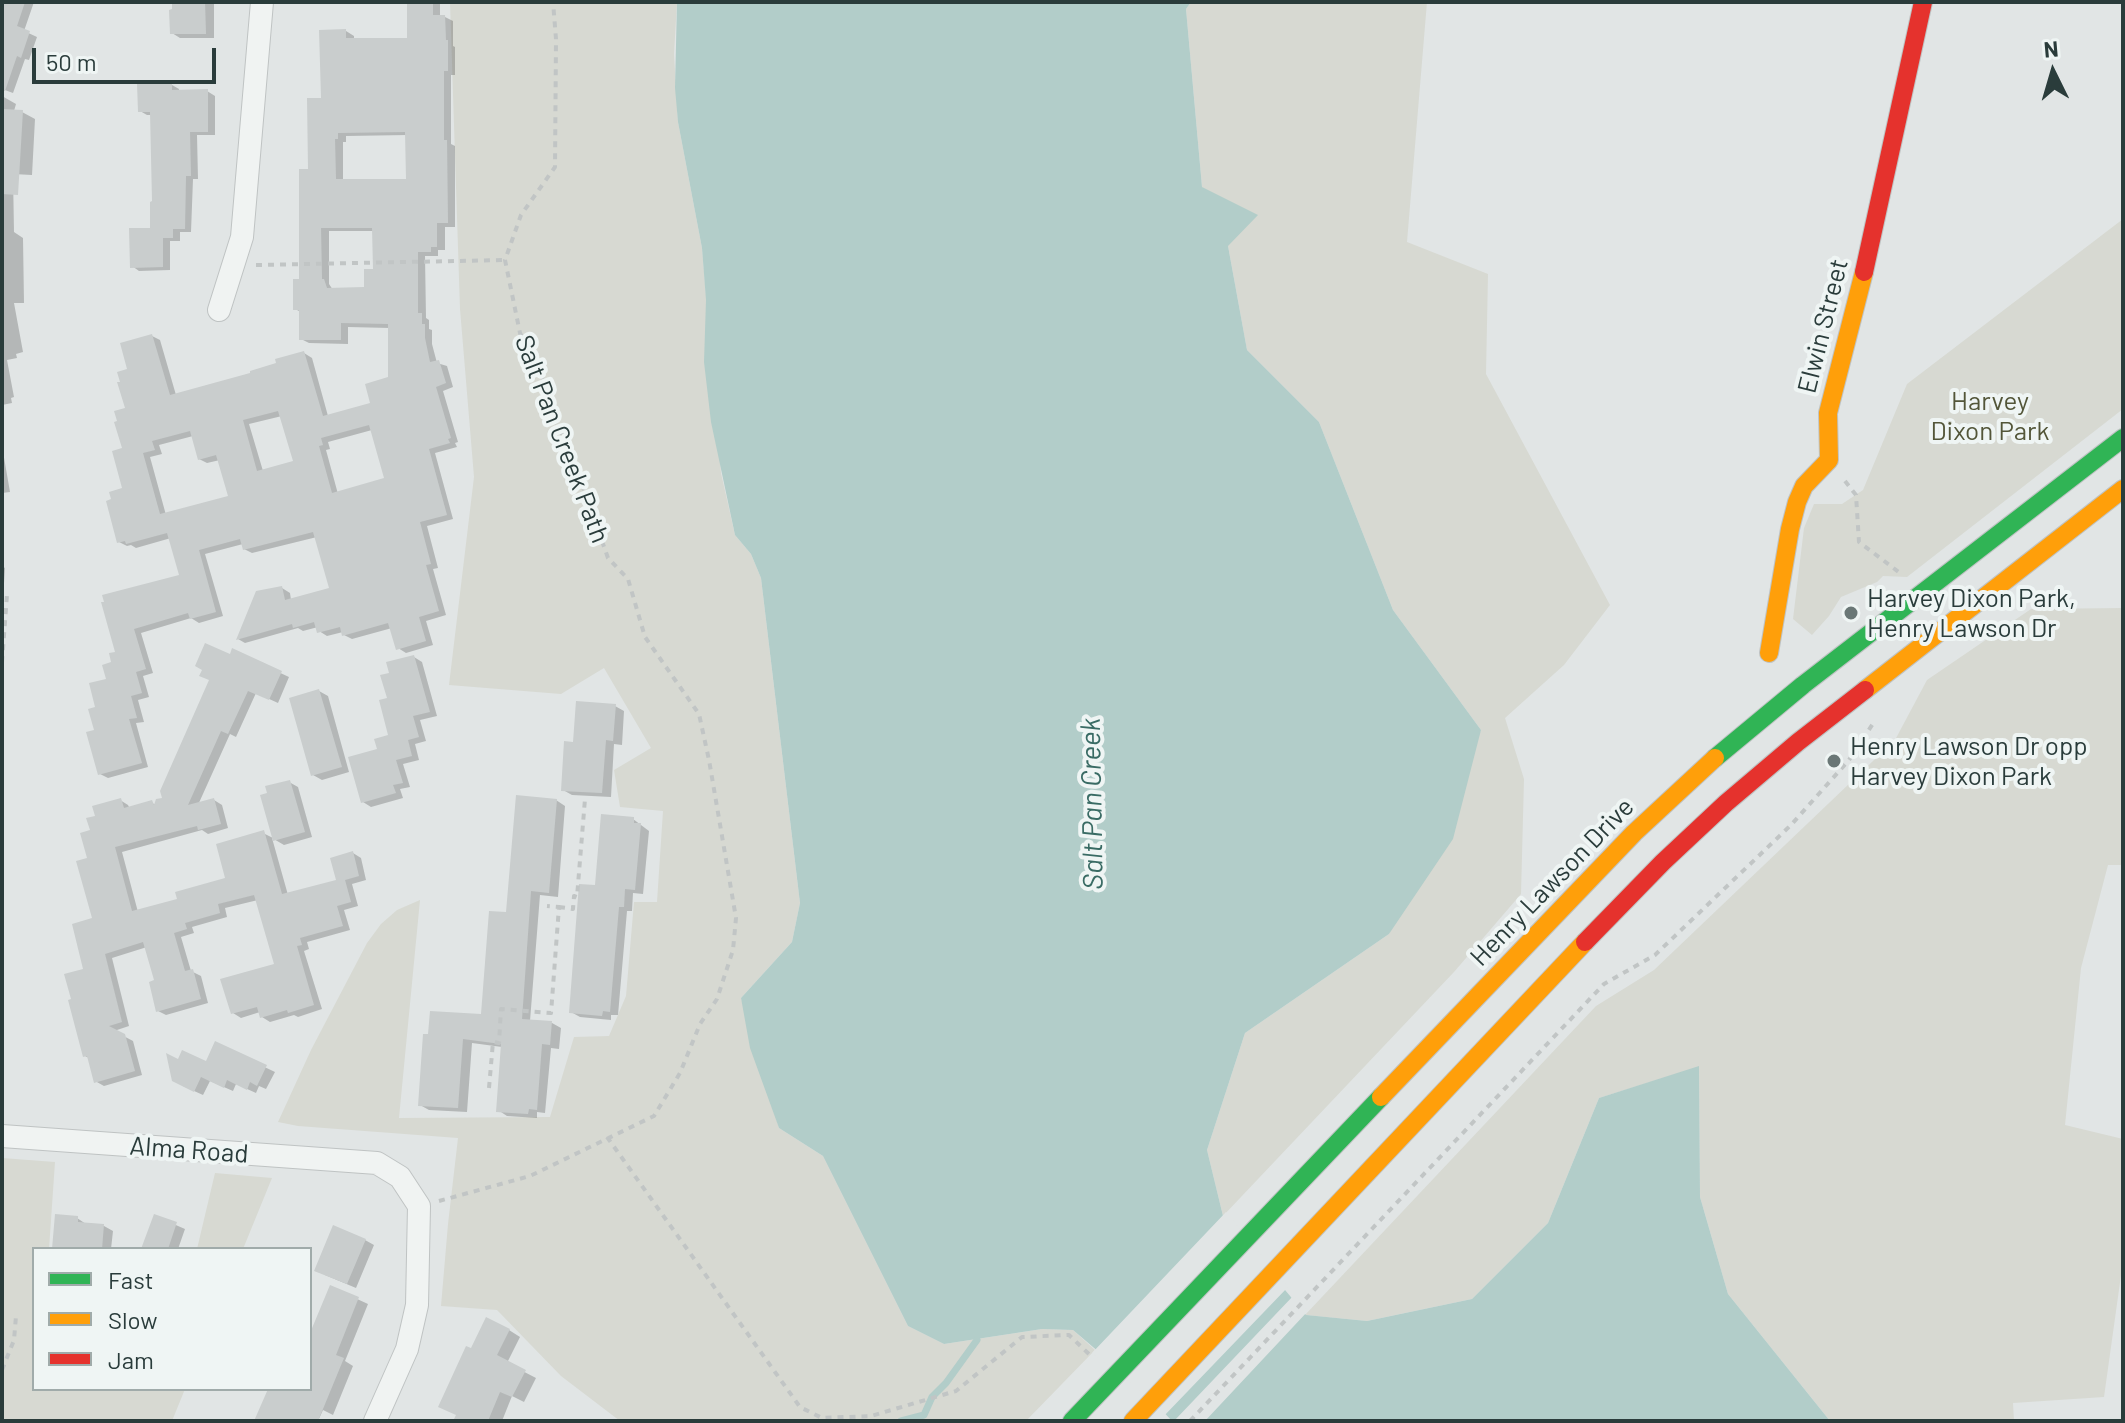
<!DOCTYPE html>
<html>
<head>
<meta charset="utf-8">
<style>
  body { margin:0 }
  #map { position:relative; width:2125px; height:1423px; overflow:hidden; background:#e1e5e5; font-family:Barlow,sans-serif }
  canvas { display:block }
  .frame { position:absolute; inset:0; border:4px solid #2a3c3b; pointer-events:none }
  .legend { position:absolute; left:32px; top:1247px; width:280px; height:144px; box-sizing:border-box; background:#eff5f4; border:2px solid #a0abaa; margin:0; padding:10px 14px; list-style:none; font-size:24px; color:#2a3c3b }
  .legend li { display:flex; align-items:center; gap:16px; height:40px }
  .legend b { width:40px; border:2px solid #a0abaa }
  .north { position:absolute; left:2013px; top:32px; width:80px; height:80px; -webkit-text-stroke:6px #eff5f4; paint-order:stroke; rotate:355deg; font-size:22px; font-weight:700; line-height:32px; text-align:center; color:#2a3c3b }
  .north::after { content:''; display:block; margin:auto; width:28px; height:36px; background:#2a3c3b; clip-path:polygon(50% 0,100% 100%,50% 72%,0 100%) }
  .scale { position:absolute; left:32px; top:48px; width:184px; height:36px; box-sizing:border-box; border:4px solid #2a3c3b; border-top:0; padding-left:10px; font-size:24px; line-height:28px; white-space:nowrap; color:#2a3c3b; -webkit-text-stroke:6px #eff5f4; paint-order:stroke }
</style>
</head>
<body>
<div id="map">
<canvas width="2125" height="1423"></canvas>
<div class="frame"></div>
<ul class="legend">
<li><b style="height:10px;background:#30b455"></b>Fast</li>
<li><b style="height:10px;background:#ff9f0a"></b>Slow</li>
<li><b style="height:10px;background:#e5322d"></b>Jam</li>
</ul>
<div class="north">N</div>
<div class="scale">50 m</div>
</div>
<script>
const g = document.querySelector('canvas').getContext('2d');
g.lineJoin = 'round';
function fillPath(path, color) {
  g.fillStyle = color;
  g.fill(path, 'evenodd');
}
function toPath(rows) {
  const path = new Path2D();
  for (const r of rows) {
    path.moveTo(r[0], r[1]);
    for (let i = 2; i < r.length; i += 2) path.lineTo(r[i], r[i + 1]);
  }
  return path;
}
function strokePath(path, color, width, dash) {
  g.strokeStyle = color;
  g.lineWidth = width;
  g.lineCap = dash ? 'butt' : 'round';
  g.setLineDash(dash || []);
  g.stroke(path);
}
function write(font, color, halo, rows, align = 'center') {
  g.font = font + ' Barlow,sans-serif';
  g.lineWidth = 8;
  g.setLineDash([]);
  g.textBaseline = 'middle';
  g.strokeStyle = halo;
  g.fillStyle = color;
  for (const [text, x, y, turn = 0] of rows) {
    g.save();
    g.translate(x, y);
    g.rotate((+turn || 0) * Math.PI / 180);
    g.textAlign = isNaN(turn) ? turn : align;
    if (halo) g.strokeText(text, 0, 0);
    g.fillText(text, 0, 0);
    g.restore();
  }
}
fillPath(toPath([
  [450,2,677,2,674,54,678,122,702,248,721,473,735,535,751,554,761,578,800,903,792,942,741,998,779,1128,823,1156,908,1326,944,1344,1042,1329,1073,1330,1095,1350,1026,1421,620,1421,561,1376,497,1310,441,1306,448,1224,458,1138,298,1126,278,1122,311,1050,367,943,381,924,397,910,420,900,399,1118,550,1117,574,1037,609,1036,626,996,634,902,657,902,663,811,620,807,614,770,651,748,604,668,561,694,449,685,474,477,460,309],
  [1191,2,1427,2,1407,242,1488,274,1486,374,1610,605,1564,665,1505,718,1524,779,1521,894,1454,972,1223,1216,1207,1150,1245,1033,1389,934,1481,730,1393,610,1319,422,1247,350,1228,246,1202,187,1186,9],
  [2123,219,2123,409,1907,577,1883,576,1877,582,1841,597,1829,616,1812,635,1793,619,1804,528,1814,504,1842,504,1863,490,1907,384],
  [2123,608,2123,865,2108,865,2081,968,2065,1125,2123,1139,2123,1261,2104,1397,2013,1403,2014,1421,1830,1421,1728,1294,1700,1197,1699,1067,1599,1098,1548,1223,1472,1299,1367,1321,1305,1315,1596,1006,1654,970,1895,740,1927,680,2031,609],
  [2,1158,55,1162,49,1249,34,1249,34,1389,185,1389,172,1421,2,1421],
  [215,1173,272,1178,243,1249,197,1249]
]), '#d7d9d2');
fillPath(toPath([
  [677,2,1191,2,1186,9,1202,187,1258,215,1228,246,1247,350,1319,422,1393,610,1481,730,1453,839,1389,934,1245,1033,1207,1150,1223,1216,1306,1315,1367,1321,1472,1299,1548,1223,1599,1098,1699,1066,1700,1197,1728,1294,1830,1421,1172,1421,1140,1387,1073,1330,1042,1329,944,1344,908,1326,823,1156,779,1128,750,1048,741,998,792,942,800,903,761,578,751,554,735,535,711,422,704,362,706,300,702,248,678,122,675,88]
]), '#b2cdc9');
fillPath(toPath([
  [1226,1212,1288,1287,1163,1417,1138,1389,1092,1353],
  [1294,1295,1308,1311,1205,1421,1174,1421]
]), '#e1e5e5');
fillPath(toPath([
  [2,2,34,2,24,31,37,37,29,60,25,59,13,93,2,89],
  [174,2,214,2,214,38,180,38,172,33],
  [409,2,440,2,440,17,445,17,453,21,453,46,455,47,455,75,451,75,451,144,455,146,455,227,445,227,445,250,438,250,438,256,425,256,426,318,429,320,429,329,432,330,432,344,437,363,447,366,453,387,443,391,458,442,455,443,457,447,435,453,453,519,427,526,438,568,433,569,446,615,426,621,433,645,406,653,398,648,392,628,352,639,344,635,343,632,327,636,319,631,318,627,303,631,298,628,245,643,238,639,282,588,290,593,291,600,331,589,317,537,252,553,244,549,243,544,205,554,223,616,199,623,191,618,141,633,153,673,143,676,149,697,138,700,144,722,136,723,148,767,108,778,100,774,96,731,98,708,118,653,104,604,181,576,171,538,136,548,131,545,127,546,119,542,124,489,124,449,130,370,152,336,160,340,176,395,253,374,304,353,312,358,328,416,373,405,390,379,390,328,348,327,348,344,309,343,301,339,301,312,295,309,301,281,310,171,323,100,346,31,354,36,354,40,409,40],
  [408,135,408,180,343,181,343,142,346,142,346,136],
  [329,231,374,231,375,271,366,289,333,290,329,284],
  [282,416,295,462,263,471,249,424],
  [372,430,387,480,338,494,326,450,330,449,328,442],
  [193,436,199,459,207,463,220,460,230,497,166,515,150,457,162,454,159,445],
  [172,85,179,89,179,92,207,91,215,96,215,135,197,135,198,179,193,179,191,232,180,232,180,241,170,241,170,270,139,271,132,266,152,230,154,203,152,115,147,115,140,111],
  [2,96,16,104,14,111,22,112,35,119,32,175,13,174,14,232,23,238,24,303,14,303,23,352,16,354,17,358,7,360,14,397,11,398,12,403,2,405],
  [2,446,10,492,2,493],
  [2,566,5,568,2,614],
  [233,651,289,677,278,703,256,693,236,737,230,734,198,805,214,800,222,805,228,828,208,834,202,830,122,852,138,912,179,900,228,880,263,833,275,839,289,782,298,787,312,837,284,845,272,838,288,895,339,881,353,853,361,858,366,880,352,884,358,906,344,910,350,930,307,942,309,949,304,951,322,1009,298,1017,294,1015,270,1022,262,1017,260,1012,241,1018,233,1013,276,965,258,900,225,908,227,917,192,927,194,933,181,937,191,971,201,976,208,1003,166,1015,158,1011,156,982,147,947,112,958,129,1026,114,1031,133,1041,142,1075,104,1086,95,1081,89,1058,85,1056,85,970,95,920,89,859,92,831,98,817,120,800,128,805,130,809,152,803,156,805,164,799],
  [414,657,422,662,437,716,420,720,426,741,415,744,419,760,403,764,410,787,400,789,403,798,371,807,363,802,379,751,391,736,389,700,391,674],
  [319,691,328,696,349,772,322,780,313,775],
  [615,706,624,711,622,745,614,744,611,797,572,795,563,790,575,744],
  [556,800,565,806,558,897,540,895,530,1021,552,1023,561,1028,559,1049,551,1048,545,1113,537,1112,537,1118,507,1116,498,1110,502,1047,472,1043,467,1112,429,1110,420,1105,425,1036,483,1016,508,915],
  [633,819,649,831,643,894,633,893,632,911,627,911,618,1015,611,1015,611,1020,580,1017,571,1012,597,888],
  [216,1044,275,1072,266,1089,259,1086,256,1093,236,1084,233,1091,210,1081,203,1095,183,1086,179,1062,207,1064],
  [155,1216,185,1229,178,1249,143,1249],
  [77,1218,86,1224,104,1226,113,1231,111,1249,54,1249],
  [365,1240,374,1245,356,1288,325,1275],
  [331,1287,368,1304,345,1361,353,1366,333,1415,323,1410,318,1421,256,1421,270,1389,310,1389,310,1346],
  [509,1330,520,1337,507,1363,536,1378,524,1402,512,1396,502,1421,455,1421,472,1351]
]), '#0003');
strokePath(toPath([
  [901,1421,924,1415,932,1397,946,1383,977,1340]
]), '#b2cdc9', 7);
fillPath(toPath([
  [2,2,25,2,17,26,30,31,21,58,17,56,5,91,2,91],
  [172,2,205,2,206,34,170,34,169,10,172,9],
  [407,2,433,2,433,15,445,15,446,40,448,40,448,71,444,71,444,140,447,140,448,223,437,223,437,247,431,247,431,252,418,252,418,313,422,313,422,324,425,324,425,338,430,362,439,360,446,383,436,387,451,438,448,439,450,443,429,449,447,515,420,522,431,564,426,565,439,611,419,617,426,641,396,650,388,623,342,636,340,627,317,633,314,622,293,628,292,624,236,640,256,591,282,586,285,600,329,588,313,532,243,550,240,539,199,550,216,612,190,619,188,613,134,629,146,669,136,672,142,693,131,696,137,718,129,719,142,763,98,775,86,732,94,730,88,709,95,707,89,683,106,679,102,665,111,662,109,653,115,652,101,602,104,602,102,595,179,575,167,533,126,544,125,541,117,543,106,501,111,499,109,492,122,488,112,451,122,448,114,422,117,421,114,411,125,408,117,382,120,382,117,372,127,369,120,343,152,334,170,395,250,373,250,371,276,363,275,359,304,351,323,416,370,403,365,384,388,377,388,324,341,323,341,340,299,340,299,310,293,310,293,279,299,279,299,169,308,169,307,98,321,98,319,30,346,29,346,38,407,38],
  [405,132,406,179,336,179,335,139,338,139,338,133],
  [321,228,372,228,373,269,364,269,364,287,327,288,324,279,322,279],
  [278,411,293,461,257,471,243,420],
  [369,425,384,478,332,493,319,446,323,445,321,438],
  [190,431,198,460,216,455,228,496,160,514,143,453,155,450,152,441],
  [137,83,172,83,172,90,208,89,208,132,190,132,191,176,186,176,185,229,173,229,173,238,163,238,163,267,130,268,129,228,150,228,150,202,152,201,150,112,138,112],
  [2,109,23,110,18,195,2,194],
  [205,643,230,654,232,648,282,671,269,700,248,691,228,734,221,731,188,805,214,798,221,824,198,830,197,826,115,847,132,911,177,899,175,892,225,878,216,844,264,830,282,894,336,880,330,858,353,851,359,876,345,880,351,902,337,906,343,926,300,938,302,945,297,946,314,1005,288,1013,287,1010,260,1018,257,1007,231,1014,220,979,274,964,254,895,218,904,220,913,185,923,187,929,174,933,185,971,193,969,201,999,156,1012,149,982,154,980,143,942,105,954,122,1022,109,1026,125,1034,135,1071,94,1083,87,1056,83,1057,68,1000,71,999,64,974,83,969,72,924,92,918,76,861,87,858,80,833,90,830,86,818,95,816,92,806,121,798,124,808,152,800,154,805,156,799,162,798,160,791,209,680,199,676,202,670,195,666],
  [414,655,430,712,413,716,419,737,408,740,412,756,396,760,403,783,393,785,396,793,361,803,348,757,377,749,374,739,388,735,379,700,387,698,380,675,389,673,386,662],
  [319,689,342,767,311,776,289,698],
  [576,701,616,704,613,741,606,740,602,793,561,791,564,741,573,742],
  [290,780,305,832,273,841,260,795,267,793,265,786],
  [516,795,557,799,549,893,531,891,522,1019,552,1021,550,1045,542,1044,537,1110,529,1109,528,1114,496,1112,501,1044,463,1039,458,1108,418,1106,423,1034,428,1034,430,1011,481,1014,489,911,506,912],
  [601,814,634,817,634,823,641,823,635,890,625,889,624,907,619,907,610,1012,603,1011,602,1016,569,1013,579,884,595,885],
  [215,1041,267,1065,257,1086,250,1082,247,1090,227,1080,224,1088,201,1077,194,1092,172,1081,166,1053,178,1059,182,1050,206,1061],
  [55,1214,78,1216,78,1222,104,1224,102,1249,52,1249],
  [154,1214,177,1222,168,1249,141,1249],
  [333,1225,366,1239,347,1284,314,1271],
  [330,1285,359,1297,336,1355,344,1358,318,1421,254,1421,268,1389,310,1389,310,1333],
  [486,1317,510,1329,497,1355,526,1370,512,1397,500,1392,488,1421,453,1421,456,1415,438,1407,466,1346,471,1348]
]), '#c9cdcd');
const street = toPath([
  [219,310,242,237,262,2],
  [2,1136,377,1163,400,1177,419,1206,417,1305,407,1349,375,1421]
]);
const fast = toPath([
  [1715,758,1803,685,2123,438],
  [1072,1421,1381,1097]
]);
const slow = toPath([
  [1769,653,1790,529,1797,502,1804,486,1829,460,1828,413,1864,272],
  [1865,690,2123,489],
  [1381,1097,1634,833,1715,758],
  [1133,1421,1585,942]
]);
const jam = toPath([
  [1864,272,1923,2],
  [1585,942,1663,862,1726,803,1798,742,1865,690]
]);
strokePath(street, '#bfc3c3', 24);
strokePath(fast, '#bfc3c3', 20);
strokePath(slow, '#bfc3c3', 20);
strokePath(jam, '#bfc3c3', 20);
strokePath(toPath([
  [256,265,505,260],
  [1845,481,1856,495,1859,542,1900,573],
  [2,662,7,595],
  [559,907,573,909,574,896,577,897,585,799],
  [489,1088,493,1042,499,1043,501,1009,551,1013,559,907,547,906],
  [607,1137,800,1407,822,1418,871,1416,956,1391,1022,1337,1069,1335,1092,1357],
  [439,1201,530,1176,654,1116,680,1073,700,1024,717,999,733,950,736,918,709,760,699,714,645,637,628,579,608,558,568,445,547,406,545,383,520,333,505,260,521,215,555,167,556,39,553,2],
  [2,1370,14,1340,16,1316],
  [1190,1421,1604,984,1655,955,1791,825,1849,760,1874,722]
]), '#c1c5c5', 4, [6, 6]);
strokePath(street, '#f0f3f2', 22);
strokePath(fast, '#30b455', 18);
strokePath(slow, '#ff9f0a', 18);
strokePath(jam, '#e5322d', 18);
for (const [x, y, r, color] of [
  [1851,613,8,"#6a7776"],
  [1834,761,8,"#6a7776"]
]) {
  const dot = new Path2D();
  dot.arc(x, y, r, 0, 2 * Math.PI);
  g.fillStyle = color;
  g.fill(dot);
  strokePath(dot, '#eff5f4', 3);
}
write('26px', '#2a3c3b', '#eff5f4', [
  ["Elwin Street",1823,326,-76],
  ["Salt Pan Creek Path",562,439,69],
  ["Henry Lawson Drive",1552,882,-46],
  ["Alma Road",189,1150,4]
]);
write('26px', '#535639', '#eff5f4', [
  ["Harvey",1990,401],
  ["Dixon Park",1990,431]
]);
write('26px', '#2a3c3b', '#eff5f4', [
  ["Harvey Dixon Park,",1867,598],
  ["Henry Lawson Dr",1867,628],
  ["Henry Lawson Dr opp",1850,746],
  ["Harvey Dixon Park",1850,776]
], 'left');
write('italic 28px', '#396b64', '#eff5f4', [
  ["Salt Pan Creek",1092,804,-91]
]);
</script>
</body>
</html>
